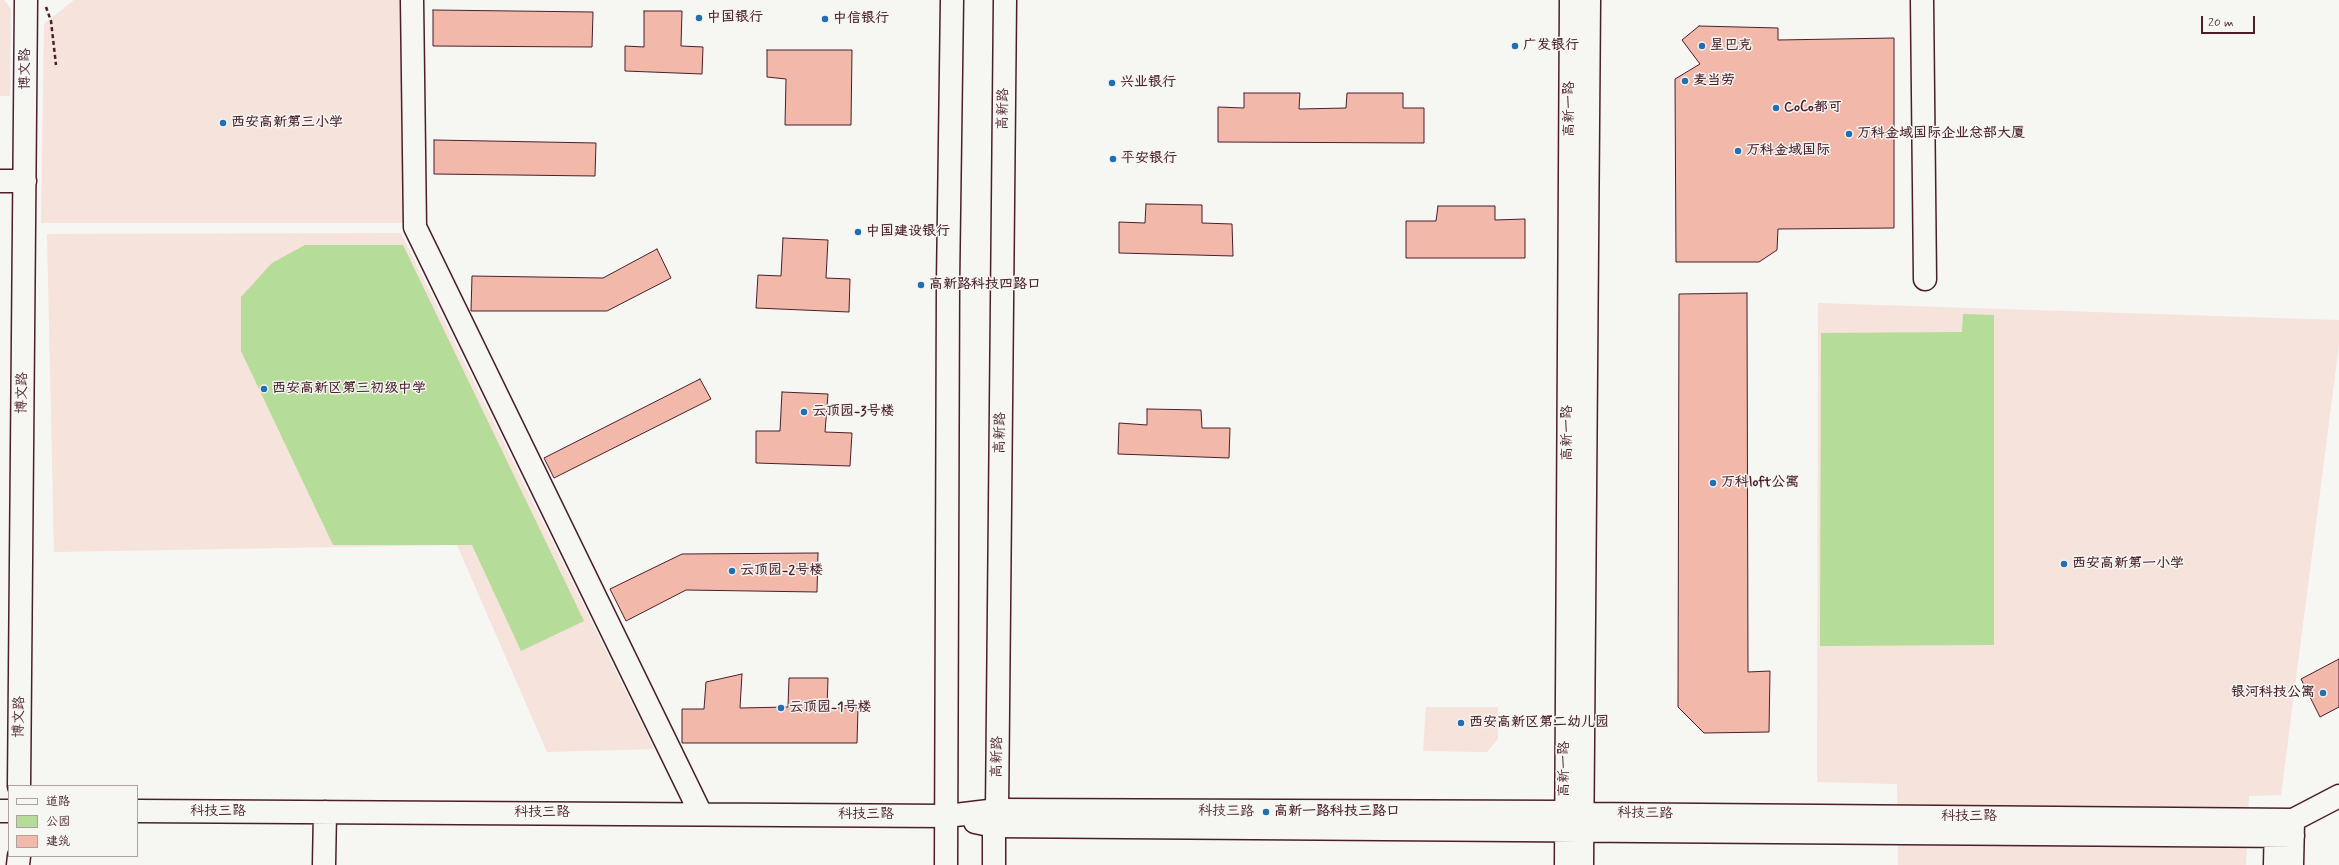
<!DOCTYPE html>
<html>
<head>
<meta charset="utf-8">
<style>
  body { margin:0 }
  #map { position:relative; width:2339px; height:865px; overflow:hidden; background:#f6f6f2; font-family:Mynerve,"LXGW WenKai TC",sans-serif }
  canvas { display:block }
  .legend { position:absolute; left:8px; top:785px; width:130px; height:72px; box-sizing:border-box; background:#f6f6f2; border:1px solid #b1a0a2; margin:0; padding:5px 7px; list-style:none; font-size:12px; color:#4a1f2b }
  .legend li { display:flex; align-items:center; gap:8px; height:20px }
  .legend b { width:20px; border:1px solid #b1a0a2 }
  .scale { position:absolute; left:2201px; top:16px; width:54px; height:18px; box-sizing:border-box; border:2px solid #4a1f2b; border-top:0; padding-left:5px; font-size:12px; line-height:14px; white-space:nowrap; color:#4a1f2b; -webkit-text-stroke:3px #f6f6f2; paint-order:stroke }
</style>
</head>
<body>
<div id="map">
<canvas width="2339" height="865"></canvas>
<ul class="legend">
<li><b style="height:5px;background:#f6f6f2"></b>道路</li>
<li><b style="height:11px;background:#b5dc98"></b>公园</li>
<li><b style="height:11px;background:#f2b8aa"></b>建筑</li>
</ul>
<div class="scale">20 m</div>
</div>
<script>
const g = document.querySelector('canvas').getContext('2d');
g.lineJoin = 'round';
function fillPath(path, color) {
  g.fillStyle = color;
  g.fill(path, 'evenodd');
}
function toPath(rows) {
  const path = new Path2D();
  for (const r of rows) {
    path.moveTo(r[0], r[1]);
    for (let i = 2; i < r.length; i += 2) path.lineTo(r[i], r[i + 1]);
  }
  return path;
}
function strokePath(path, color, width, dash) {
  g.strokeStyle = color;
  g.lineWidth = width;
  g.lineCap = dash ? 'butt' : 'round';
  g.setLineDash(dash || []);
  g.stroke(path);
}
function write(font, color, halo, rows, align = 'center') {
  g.font = font + ' Mynerve,"LXGW WenKai TC",sans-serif';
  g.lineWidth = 3;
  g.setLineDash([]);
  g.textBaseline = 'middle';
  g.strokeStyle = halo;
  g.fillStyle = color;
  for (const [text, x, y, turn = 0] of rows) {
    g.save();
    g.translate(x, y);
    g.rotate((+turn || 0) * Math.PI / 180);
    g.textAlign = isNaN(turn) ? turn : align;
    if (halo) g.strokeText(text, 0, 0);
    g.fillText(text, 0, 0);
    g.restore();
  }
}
fillPath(toPath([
  [0,0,4,0,11,9,10,96,0,96],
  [74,0,402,0,405,223,41,223,44,24],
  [401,233,654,749,547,752,457,545,54,552,47,234],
  [1818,303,2339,320,2339,345,2281,795,2249,796,2246,865,1898,865,1897,784,1817,782],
  [1426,707,1498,707,1498,739,1487,752,1423,751]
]), '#f5e3dc');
fillPath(toPath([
  [305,245,403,245,584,621,521,651,472,545,333,545,241,351,241,297,272,263],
  [1963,314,1994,315,1994,645,1820,646,1821,333,1962,332]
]), '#b5dc98');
const building = toPath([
  [433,10,593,12,592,47,433,46,433,10],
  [644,11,682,11,681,46,703,47,702,74,625,71,625,46,644,47,644,11],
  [1699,26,1778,28,1778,40,1894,38,1894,228,1778,229,1777,250,1759,262,1676,262,1675,79,1700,64,1682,40,1699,26],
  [767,50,852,50,851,125,785,125,786,79,767,77,767,50],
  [1244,93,1300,93,1299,109,1346,108,1347,93,1403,93,1403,108,1424,108,1424,143,1218,142,1218,107,1244,108,1244,93],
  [434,140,596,143,595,176,434,174,434,140],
  [1146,204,1202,205,1202,223,1232,224,1233,256,1119,253,1119,222,1145,223,1146,204],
  [1438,206,1495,206,1495,220,1525,219,1525,258,1406,258,1406,221,1436,221,1438,206],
  [783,238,828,240,826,278,850,279,849,312,756,308,758,275,781,276,783,238],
  [657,249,671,278,607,311,471,311,472,276,603,278,657,249],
  [1747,293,1748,672,1770,671,1769,732,1704,733,1678,707,1679,294,1747,293],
  [700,379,711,399,554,478,544,458,700,379],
  [782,392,828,394,825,432,852,433,850,466,756,463,756,431,780,431,782,392],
  [1147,409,1201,410,1202,428,1230,428,1229,458,1118,454,1119,423,1147,425,1147,409],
  [818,553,817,592,686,590,626,621,610,589,682,554,818,553],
  [2339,659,2339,707,2320,717,2301,679,2339,659],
  [742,674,740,708,788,707,789,678,828,678,827,708,858,708,857,743,682,743,682,709,704,709,706,682,742,674]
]);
fillPath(building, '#f2b8aa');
strokePath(building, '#4a1f2b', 1);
const minor = toPath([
  [412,0,415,227,701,814],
  [1922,0,1925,279],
  [0,181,25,181],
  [19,786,26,0],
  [0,811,9,811],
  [137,811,947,816,997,810,1565,812,1582,814,2293,820,2339,796],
  [975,822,994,826,2293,836],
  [18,865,19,856],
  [324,865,325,812],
  [1566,865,1571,0],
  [1582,865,1589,0],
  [2275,865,2276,821],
  [2292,865,2293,822]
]);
const major = toPath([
  [946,865,948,282,952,0],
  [994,865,994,826,997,810,1005,0]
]);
strokePath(minor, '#4a1f2b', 25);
strokePath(major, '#4a1f2b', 25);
strokePath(toPath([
  [46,7,51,21,56,65]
]), '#4a1f2b', 2.5, [4, 3]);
strokePath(minor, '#f6f6f2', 22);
strokePath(major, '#f6f6f2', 22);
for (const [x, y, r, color] of [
  [699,18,4,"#1f6fb2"],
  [825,19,4,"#1f6fb2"],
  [1515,46,4,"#1f6fb2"],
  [1702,46,4,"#1f6fb2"],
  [1685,81,4,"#1f6fb2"],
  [1112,83,4,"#1f6fb2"],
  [1776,108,4,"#1f6fb2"],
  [223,123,4,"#1f6fb2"],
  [1849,134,4,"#1f6fb2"],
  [1738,151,4,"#1f6fb2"],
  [1113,159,4,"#1f6fb2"],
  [858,232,4,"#1f6fb2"],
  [921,285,4,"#1f6fb2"],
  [264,389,4,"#1f6fb2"],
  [804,412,4,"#1f6fb2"],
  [1713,483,4,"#1f6fb2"],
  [2064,564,4,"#1f6fb2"],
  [732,571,4,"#1f6fb2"],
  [2323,693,4,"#1f6fb2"],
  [781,708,4,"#1f6fb2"],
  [1461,723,4,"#1f6fb2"],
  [1266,812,4,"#1f6fb2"]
]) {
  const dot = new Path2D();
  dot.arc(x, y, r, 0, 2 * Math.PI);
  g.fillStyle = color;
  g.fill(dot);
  strokePath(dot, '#f6f6f2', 1.5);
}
write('bold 14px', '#4a1f2b', '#f6f6f2', [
  ["中国银行",707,18],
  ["中信银行",833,19],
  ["广发银行",1523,46],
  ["星巴克",1710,46],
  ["麦当劳",1693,81],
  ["兴业银行",1120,83],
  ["CoCo都可",1784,108],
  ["西安高新第三小学",231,123],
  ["万科金域国际企业总部大厦",1857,134],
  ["万科金域国际",1746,151],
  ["平安银行",1121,159],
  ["中国建设银行",866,232],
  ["高新路科技四路口",929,285],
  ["西安高新区第三初级中学",272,389],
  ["云顶园-3号楼",812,412],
  ["万科loft公寓",1721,483],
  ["西安高新第一小学",2072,564],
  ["云顶园-2号楼",740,571],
  ["银河科技公寓",2315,693,"right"],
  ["云顶园-1号楼",789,708],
  ["西安高新区第二幼儿园",1469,723],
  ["高新一路科技三路口",1274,812]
], 'left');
write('14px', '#4a1f2b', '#f6f6f2', [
  ["博文路",26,69,-90],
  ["高新路",1004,109,-89],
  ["高新一路",1570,109,-90],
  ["博文路",23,393,-89],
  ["高新路",1001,433,-89],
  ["高新一路",1568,433,-90],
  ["博文路",20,717,-89],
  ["高新路",998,757,-89],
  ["高新一路",1565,769,-90],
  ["科技三路",218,812],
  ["科技三路",1226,812,1],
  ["科技三路",542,813],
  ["科技三路",1645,814,1],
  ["科技三路",866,815],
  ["科技三路",1969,817]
]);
</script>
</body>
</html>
